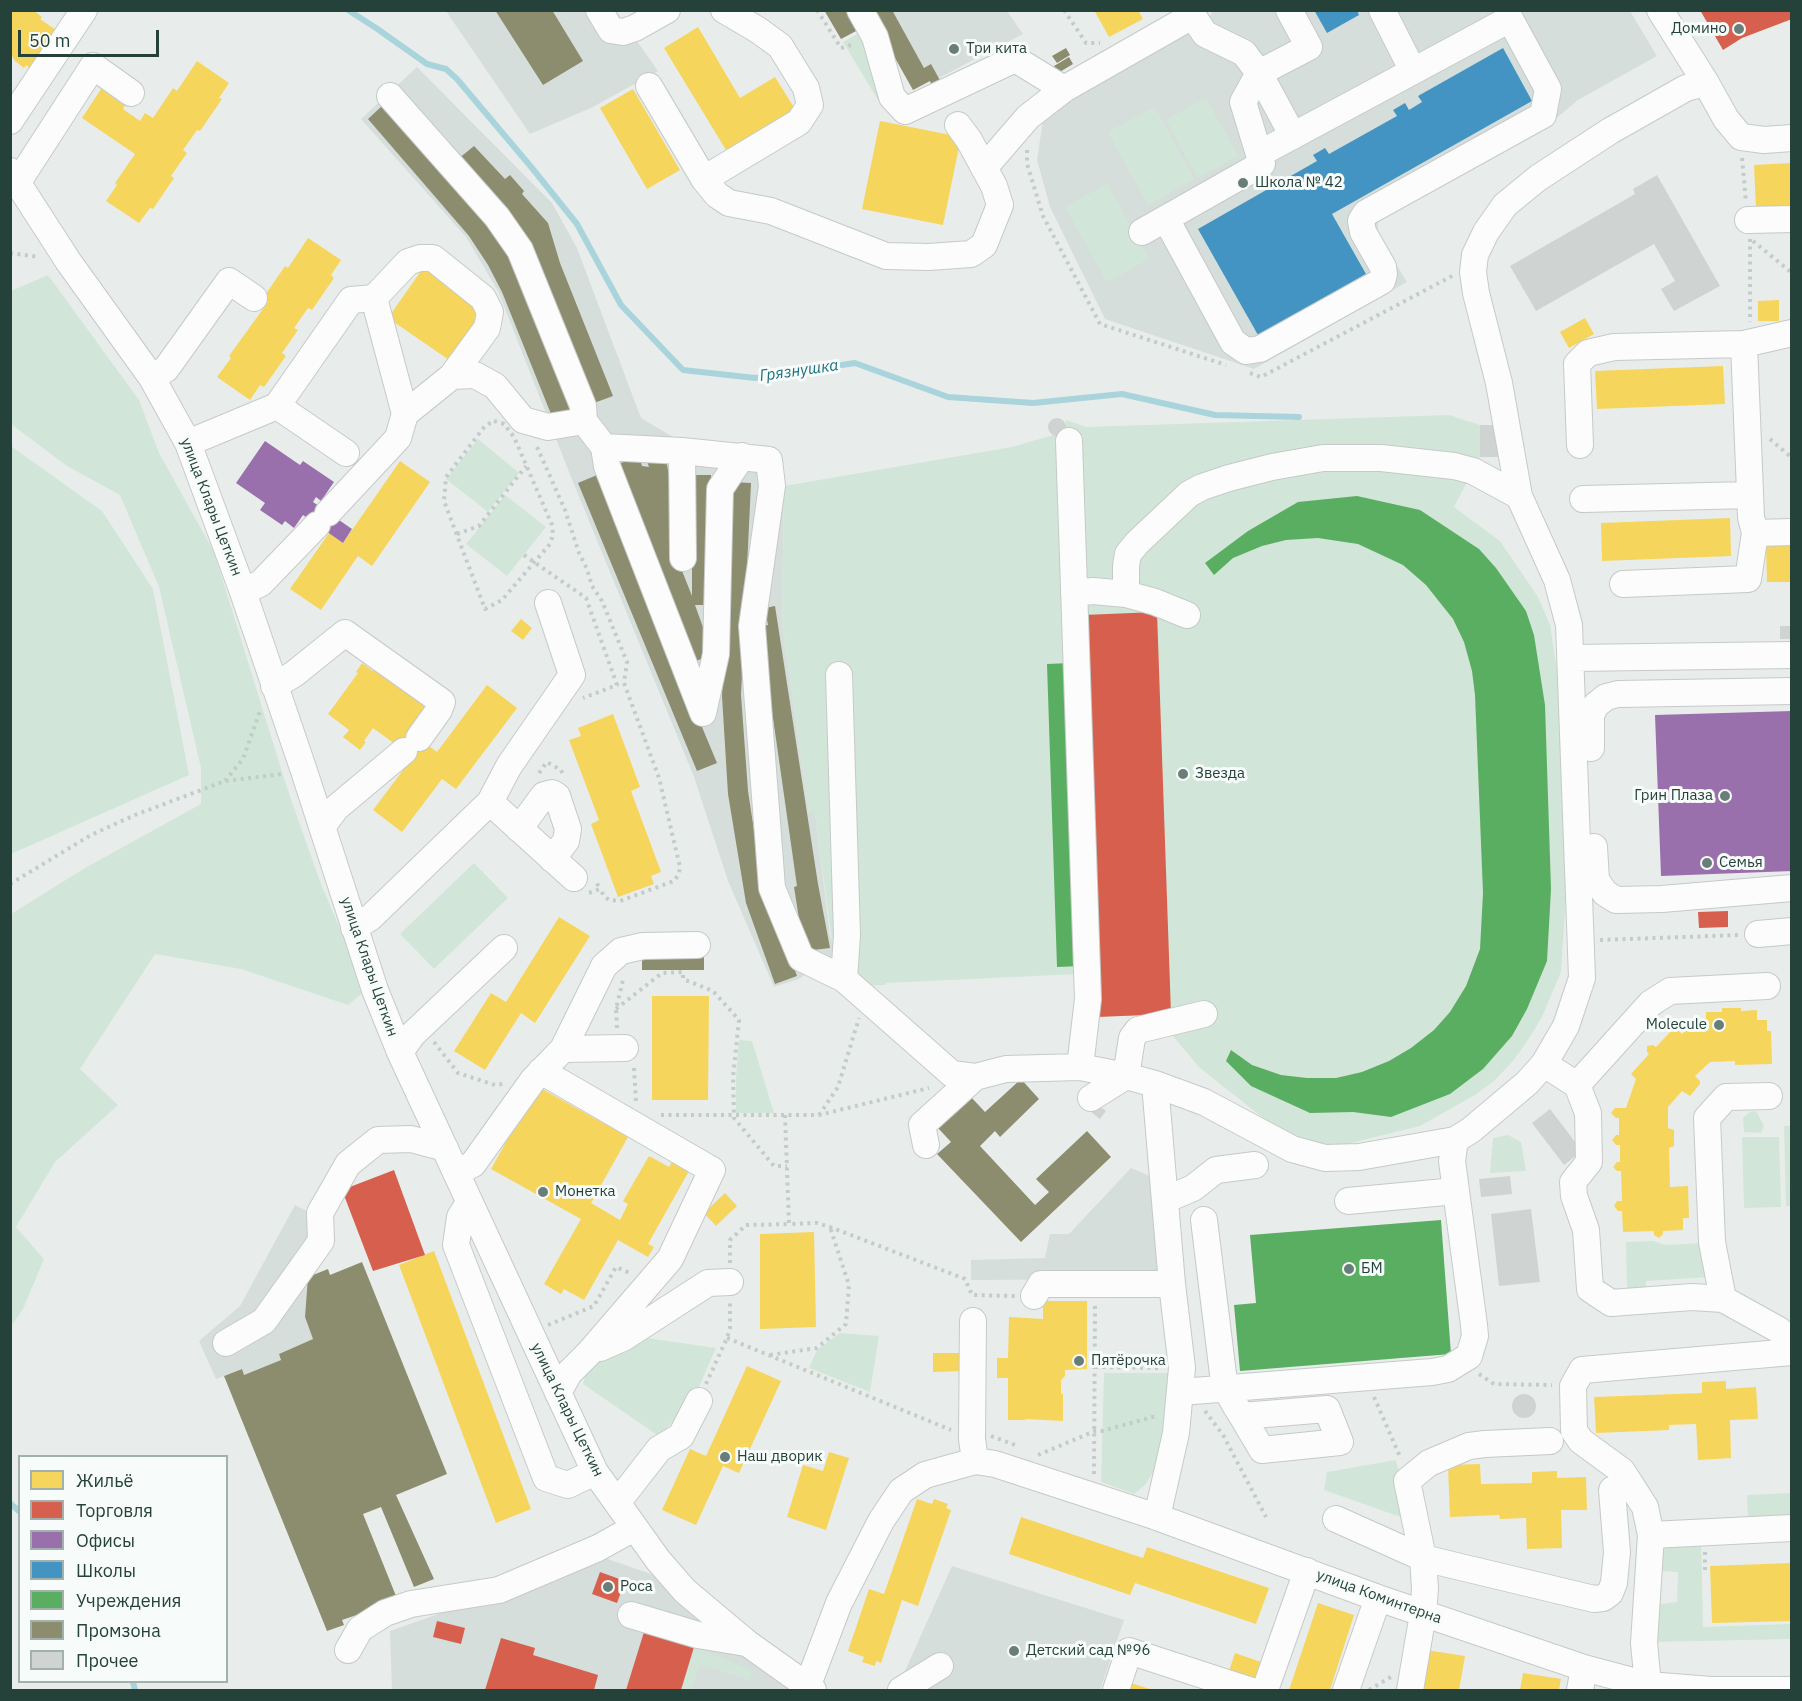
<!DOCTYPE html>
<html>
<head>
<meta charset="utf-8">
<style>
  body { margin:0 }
  #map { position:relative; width:1802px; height:1701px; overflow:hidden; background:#e8edeb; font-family:"IBM Plex Sans",sans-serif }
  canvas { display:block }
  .frame { position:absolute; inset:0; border:12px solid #24423a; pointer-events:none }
  .legend { position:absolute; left:18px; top:1455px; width:210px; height:228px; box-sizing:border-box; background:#f7fbf9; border:2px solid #a3b1ad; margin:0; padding:8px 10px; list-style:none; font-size:18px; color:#24423a }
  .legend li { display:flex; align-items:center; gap:12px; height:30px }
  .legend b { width:30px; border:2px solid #a3b1ad }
  .scale { position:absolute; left:18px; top:30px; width:141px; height:27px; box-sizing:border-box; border:3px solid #24423a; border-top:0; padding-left:8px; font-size:18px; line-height:21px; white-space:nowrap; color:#24423a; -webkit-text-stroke:4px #f7fbf9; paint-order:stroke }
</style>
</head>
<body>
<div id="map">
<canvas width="1802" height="1701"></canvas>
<div class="frame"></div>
<ul class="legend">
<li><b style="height:16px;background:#f6d55c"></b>Жильё</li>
<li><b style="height:16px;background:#d6604d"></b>Торговля</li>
<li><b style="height:16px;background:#9970ab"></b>Офисы</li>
<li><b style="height:16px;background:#4393c3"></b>Школы</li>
<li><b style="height:16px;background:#5aae61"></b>Учреждения</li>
<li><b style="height:16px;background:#8c8c6e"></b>Промзона</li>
<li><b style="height:16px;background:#cfd4d2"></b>Прочее</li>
</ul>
<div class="scale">50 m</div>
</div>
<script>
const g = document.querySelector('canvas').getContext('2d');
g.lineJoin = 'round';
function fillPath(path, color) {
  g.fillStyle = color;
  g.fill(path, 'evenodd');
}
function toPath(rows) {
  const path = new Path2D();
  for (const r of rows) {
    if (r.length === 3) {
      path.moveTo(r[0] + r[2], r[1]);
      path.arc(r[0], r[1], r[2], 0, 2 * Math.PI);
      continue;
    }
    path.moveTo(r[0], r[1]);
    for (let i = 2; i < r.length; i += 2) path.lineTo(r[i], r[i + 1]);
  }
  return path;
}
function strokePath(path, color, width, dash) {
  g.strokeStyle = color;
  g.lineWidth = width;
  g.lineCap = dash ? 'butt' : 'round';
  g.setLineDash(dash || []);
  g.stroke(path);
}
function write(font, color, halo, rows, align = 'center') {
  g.font = font + ' "IBM Plex Sans",sans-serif';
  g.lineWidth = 6;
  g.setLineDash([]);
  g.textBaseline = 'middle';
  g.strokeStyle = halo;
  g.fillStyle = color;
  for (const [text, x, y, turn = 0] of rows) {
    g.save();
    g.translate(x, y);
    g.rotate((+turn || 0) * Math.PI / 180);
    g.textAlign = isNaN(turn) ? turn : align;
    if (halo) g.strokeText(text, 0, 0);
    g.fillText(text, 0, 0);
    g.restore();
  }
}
fillPath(toPath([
  [446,11,616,11,658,71,591,108,530,134],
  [892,11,1007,11,1023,34,939,78,931,65,924,68],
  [1211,11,1630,11,1657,56,1578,100,1553,121,1378,221,1378,234,1407,282,1254,369,1105,319,1050,207,1037,160,1045,107,1212,14],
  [417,67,552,203,577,248,641,418,673,437,781,456,784,486,782,623,809,812,815,812,830,935,837,952,799,979,774,987,728,881,694,777,571,477,498,291,466,237,361,119],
  [1131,1168,1150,1176,1158,1279,971,1280,971,1260,1045,1258,1050,1234,1069,1234],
  [295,1205,315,1215,305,1317,313,1339,279,1354,281,1360,244,1375,241,1369,216,1379,199,1341,240,1306],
  [602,1557,651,1574,713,1627,800,1690,392,1690,390,1631],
  [952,1566,1124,1620,1100,1690,907,1690,900,1682]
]), '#d6dedb');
fillPath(toPath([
  [864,30,898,88,878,100,843,42],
  [1206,98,1238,156,1198,178,1166,120],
  [1155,107,1194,179,1148,205,1108,132],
  [1107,184,1149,259,1107,282,1065,207],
  [48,275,139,400,159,453,214,552,287,788,321,884,366,990,348,1005,241,969,155,954,80,1069,118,1105,55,1162,16,1227,44,1259,23,1309,11,1326,11,914,85,868,201,804,201,768,159,587,120,495,67,466,11,424,11,291],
  [1449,415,1480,425,1480,457,1454,507,1500,541,1538,597,1550,625,1560,690,1567,882,1561,972,1542,1017,1526,1043,1512,1062,1495,1080,1475,1095,1420,1126,1343,1145,1319,1146,1295,1138,1262,1117,1200,1068,1172,1035,1171,1014,1097,1017,1078,974,886,983,885,985,858,986,837,952,831,935,815,813,809,813,782,623,784,486,1012,447,1053,435,1062,435,1065,431,1066,420,1086,427],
  [478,439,519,473,488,512,446,479],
  [11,446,102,511,153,589,189,775,11,854],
  [505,495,546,527,507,576,466,544],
  [474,863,508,898,434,969,400,934],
  [739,1040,752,1041,774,1113,736,1113,736,1078],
  [1756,1111,1764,1126,1761,1133,1744,1132,1743,1118,1750,1112],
  [1784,1126,1791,1126,1791,1206,1786,1206],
  [1508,1135,1521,1142,1526,1171,1490,1173,1493,1138],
  [1742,1137,1779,1137,1781,1207,1744,1208],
  [1653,1241,1665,1245,1702,1243,1727,1276,1646,1281,1646,1288,1627,1288,1626,1242],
  [840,1333,879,1336,870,1392,809,1368,817,1350],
  [640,1337,716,1348,697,1391,660,1437,583,1384,586,1373,593,1365],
  [1104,1373,1170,1373,1161,1448,1153,1472,1146,1484,1134,1494,1101,1482],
  [1396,1460,1409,1520,1324,1490,1327,1472],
  [1791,1493,1791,1517,1748,1518,1747,1495],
  [1701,1537,1703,1627,1791,1624,1791,1639,1653,1642,1655,1605,1677,1602,1678,1572,1663,1571,1657,1563,1658,1556,1667,1546],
  [694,1647,752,1670,750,1680,700,1665,691,1690,681,1690]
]), '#d1e6d8');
fillPath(toPath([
  [10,10,33,10,42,17,40,19,56,30,51,37,60,43,36,73,26,65,24,68,15,61,10,52],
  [1094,10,1138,10,1143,19,1109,37],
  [698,27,740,98,775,77,795,109,726,150,664,48],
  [197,61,229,83,219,98,222,99,200,131,197,130,183,150,187,153,171,176,174,178,153,209,150,208,139,223,106,201,117,185,115,183,135,154,82,118,101,89,125,105,123,109,140,121,145,113,153,118,173,88,177,91],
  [633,89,680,170,647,189,600,108],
  [880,121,961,137,943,225,862,209],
  [1792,163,1792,208,1756,209,1754,165],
  [308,238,341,260,331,275,334,278,312,310,308,308,294,328,298,330,282,353,286,356,264,387,260,385,250,400,217,377,231,358,229,356,268,302,263,298,285,266,288,268],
  [423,268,487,311,452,362,388,318],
  [1779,300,1779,321,1758,321,1758,301],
  [1585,318,1594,334,1569,348,1560,332],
  [1723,366,1725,404,1597,409,1595,371],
  [400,461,430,482,372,566,358,556,321,610,290,589,329,533,343,543],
  [1730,518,1731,556,1602,561,1601,523],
  [1792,542,1792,582,1767,582,1766,543],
  [521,619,532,628,523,640,511,631],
  [362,663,373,671,377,664,434,706,413,734,437,752,487,685,517,708,456,789,442,779,402,832,373,810,413,757,373,728,364,741,366,742,360,750,343,737,349,730,328,714,358,673,356,672],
  [613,714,640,787,631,791,661,872,651,876,654,884,618,897,591,824,599,820,569,740,581,736,578,728],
  [559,917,590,936,535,1023,521,1013,485,1070,454,1051,491,993,506,1002],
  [652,996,709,996,708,1100,652,1100],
  [1722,1008,1741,1008,1741,1011,1757,1010,1757,1020,1767,1020,1767,1031,1771,1031,1772,1064,1735,1065,1735,1061,1710,1062,1695,1076,1700,1081,1700,1084,1690,1096,1682,1091,1668,1107,1668,1128,1674,1130,1674,1146,1669,1148,1670,1187,1688,1186,1689,1218,1683,1218,1683,1230,1663,1231,1663,1234,1659,1238,1654,1235,1654,1231,1623,1232,1622,1211,1618,1211,1614,1206,1617,1201,1622,1201,1621,1171,1617,1171,1613,1167,1617,1162,1620,1162,1620,1145,1616,1145,1612,1140,1616,1135,1619,1135,1619,1118,1616,1118,1611,1113,1615,1108,1626,1108,1636,1079,1631,1074,1649,1054,1647,1052,1647,1046,1653,1045,1656,1047,1675,1027,1682,1034,1694,1023,1703,1022,1703,1018,1706,1018,1706,1012,1722,1012],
  [537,1086,628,1137,591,1203,620,1220,628,1204,623,1201,649,1156,669,1167,672,1162,689,1171,648,1244,654,1247,648,1257,618,1240,584,1300,564,1289,561,1294,544,1284,581,1219,491,1169],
  [725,1193,737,1206,716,1226,704,1213],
  [814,1232,816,1327,760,1329,760,1234],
  [434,1251,531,1509,496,1523,399,1265],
  [1043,1301,1087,1301,1087,1369,1065,1370,1065,1376,1061,1380,1061,1394,1063,1394,1063,1421,1026,1419,1025,1420,1008,1420,1008,1378,997,1378,997,1358,1008,1358,1009,1317,1043,1319],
  [933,1353,962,1353,962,1371,933,1372],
  [747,1366,781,1381,739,1473,723,1466,696,1525,662,1510,690,1449,706,1456],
  [1726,1381,1726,1389,1756,1387,1758,1419,1730,1420,1731,1458,1698,1460,1696,1424,1669,1425,1669,1430,1596,1433,1594,1397,1702,1393,1702,1382],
  [829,1452,849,1458,826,1530,787,1517,803,1465,823,1471],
  [1480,1464,1481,1484,1532,1483,1532,1472,1557,1471,1557,1478,1586,1477,1587,1510,1561,1510,1562,1548,1527,1549,1526,1518,1500,1519,1499,1515,1450,1517,1448,1465],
  [917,1499,932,1504,934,1499,948,1504,946,1508,951,1510,918,1606,902,1600,881,1663,876,1661,875,1666,862,1662,864,1657,848,1651,869,1589,884,1594],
  [1021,1517,1143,1558,1147,1547,1269,1588,1256,1624,1135,1583,1130,1595,1009,1554],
  [1792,1563,1792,1621,1712,1623,1710,1566],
  [1318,1603,1354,1615,1330,1690,1289,1690],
  [1426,1650,1465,1656,1459,1690,1420,1690],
  [1235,1653,1264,1663,1258,1681,1229,1671],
  [1523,1673,1561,1679,1559,1690,1520,1690],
  [1131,1683,1153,1690,1129,1690]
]), '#f6d55c');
fillPath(toPath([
  [1700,10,1792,10,1792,19,1742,38,1723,50],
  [1157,612,1171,1014,1097,1017,1083,615],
  [1728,911,1728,927,1699,928,1698,912],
  [394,1170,425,1255,373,1271,342,1190],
  [600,1572,625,1581,617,1603,592,1594],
  [437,1621,465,1628,461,1644,433,1637],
  [644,1632,694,1647,681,1690,626,1690],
  [501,1638,535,1648,533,1655,598,1675,594,1690,485,1690]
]), '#d6604d');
fillPath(toPath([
  [265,441,300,465,303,461,334,482,321,501,316,497,313,502,352,529,343,543,303,515,294,528,285,521,282,525,260,510,265,503,236,483],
  [1792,711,1792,871,1661,876,1655,715]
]), '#9970ab');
fillPath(toPath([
  [1314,10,1357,10,1359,15,1327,33],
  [1503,48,1532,101,1332,214,1366,274,1258,335,1198,229,1317,161,1313,155,1325,148,1329,154,1397,116,1393,110,1405,103,1409,110,1422,102,1418,96]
]), '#4393c3');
fillPath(toPath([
  [1357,496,1420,510,1479,549,1496,568,1526,611,1534,635,1545,705,1551,889,1547,961,1527,1009,1512,1036,1483,1069,1450,1094,1391,1117,1353,1112,1310,1113,1251,1086,1226,1061,1231,1050,1252,1065,1281,1075,1307,1078,1336,1078,1362,1072,1389,1061,1411,1048,1434,1030,1450,1012,1466,986,1480,949,1483,893,1475,695,1472,671,1464,642,1453,619,1426,585,1403,565,1358,544,1318,538,1286,540,1262,546,1233,558,1214,575,1205,563,1248,531,1298,502],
  [1070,663,1081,966,1057,967,1047,664],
  [1441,1220,1451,1354,1240,1371,1234,1305,1256,1303,1250,1235]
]), '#5aae61');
fillPath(toPath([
  [495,10,552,10,583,61,543,85],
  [824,10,847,10,858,30,841,39],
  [868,10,892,10,924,68,931,64,941,82,932,87,930,81,913,90],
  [1066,48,1070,55,1057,63,1052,56],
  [1069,57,1073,64,1058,73,1054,66],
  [383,105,465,198,512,255,573,411,553,419,502,292,488,265,469,236,368,119],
  [474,146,505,179,510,175,524,191,522,194,548,223,560,263,613,396,594,403,458,159],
  [639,457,642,466,649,467,647,461,666,458,678,534,669,538,692,596,692,475,711,475,711,605,695,605,713,655,693,662,618,464],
  [597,475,717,763,697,771,578,483],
  [731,482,751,483,741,695,748,791,764,896,768,896,797,976,775,984,746,903,728,794,722,696],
  [775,606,818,884,830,948,813,950,802,938,794,887,797,886,760,627,768,625,765,608],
  [642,954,704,954,704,970,642,970],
  [1021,1079,1039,1099,1000,1137,995,1131,980,1146,1035,1205,1049,1192,1036,1179,1087,1131,1111,1157,1021,1242,937,1154,951,1142,938,1128,971,1097,985,1112],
  [362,1262,447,1474,396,1495,434,1579,414,1587,381,1507,363,1514,396,1596,380,1607,342,1620,344,1625,327,1631,224,1376,242,1369,244,1375,281,1360,279,1354,313,1339,305,1317,308,1277,328,1269,330,1275]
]), '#8c8c6e');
strokePath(toPath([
  [348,10,376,28,427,64,446,69,457,79,532,168,577,224,621,305,683,370,755,378,855,363,948,397,1033,403,1122,394,1215,415,1299,417],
  [10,1503,20,1512],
  [133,1682,135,1690]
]), '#a9d4db', 6);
fillPath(toPath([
  [1657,175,1720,286,1674,311,1661,289,1675,281,1654,244,1536,311,1510,266,1635,194,1633,189],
  [1057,427,9],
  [1480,425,1500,425,1501,457,1480,457],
  [1780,626,1792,626,1792,639,1780,639],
  [1096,1103,1106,1111,1100,1119,1090,1111],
  [1550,1109,1582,1151,1564,1165,1532,1123],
  [1510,1176,1512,1194,1481,1197,1479,1179],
  [1531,1209,1540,1282,1499,1286,1491,1214],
  [1524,1406,12]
]), '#cfd4d2');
const minor = toPath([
  [599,10,611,30,623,32,635,28,667,10],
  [860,10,875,37,892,97,905,111,1015,59,1064,89],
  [1189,10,1205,34,1244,53,1259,73,1293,136],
  [1382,10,1413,71],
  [1660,10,1706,83,1726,119,1741,137,1764,140,1792,138],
  [649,86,704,179,717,195,729,203,771,211,886,256,929,257,971,254,984,245,1000,205,994,186,969,140,958,125],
  [390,96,497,217,520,250,583,406,584,421],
  [10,121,84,10],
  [984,168,1028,117,1064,89,1192,16],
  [10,171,68,261,152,378,188,443,243,592,304,771,375,990,400,1052,595,1472,658,1560,685,1591,747,1643,813,1690],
  [704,179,799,122,810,105,806,88,780,46,758,30,724,10],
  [18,182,93,66,131,93],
  [1166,219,1233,342,1246,351,1260,349,1382,281,1384,274,1383,267,1363,232,1361,221,1366,213,1543,115,1548,89,1510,19,1259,154],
  [1748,220,1792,219],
  [1142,232,1262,164,1243,102,1259,73,1309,47,1289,10],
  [452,376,475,375,495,386,523,420,548,427,584,421,604,447,682,451,769,460,772,486,752,626,772,888,801,958,844,979,952,1074,975,1077,1006,1069,1080,1067,1126,1076,1155,1084,1204,1102,1292,1149,1325,1158,1359,1157,1455,1140,1471,1130,1527,1083,1544,1064,1566,1026,1582,978,1569,625,1557,580,1519,496,1499,383,1476,293,1473,272,1475,255,1486,232,1505,205,1538,178,1610,131,1686,88,1706,83],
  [152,378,166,369,229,281,254,298],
  [277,406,346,453],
  [1069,441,1088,999,1080,1067],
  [188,443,277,406,351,300,374,298,408,262,420,258,433,258,483,298,490,312,487,328,452,376,405,414],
  [1580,445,1577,364,1588,353,1614,347,1744,344,1792,333],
  [604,447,607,466,703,713,716,654,720,489,742,456],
  [682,451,683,558],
  [1583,499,1750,495],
  [328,513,398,438,405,414,374,298],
  [1755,533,1792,532],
  [1623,584,1748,579,1755,533,1751,517,1744,344],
  [243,592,261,583,317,525],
  [1074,593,1093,591,1126,594,1155,602,1187,615],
  [1126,594,1126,566,1128,554,1137,543,1189,494,1202,487,1229,478,1272,467,1323,458,1381,458,1454,466,1473,471,1519,496],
  [1572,658,1792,655],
  [839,675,847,935,844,979],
  [274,686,294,674,345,633,442,702,439,710,419,738],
  [1591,748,1591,715,1596,705,1606,697,1618,694,1792,691],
  [490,802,574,878],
  [322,827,336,808,404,751],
  [519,829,544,795,552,793,557,796,568,829,566,841,552,859],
  [1594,847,1596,880,1605,893,1616,900,1662,899,1792,888],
  [354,928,371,917,490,802,509,766,572,675,548,603],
  [1758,934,1792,931],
  [563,1049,625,1048],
  [400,1052,413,1034,504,948],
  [1544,1064,1577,1085,1588,1113,1589,1162,1573,1182,1574,1196,1586,1230,1590,1289,1611,1303,1692,1297,1723,1299],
  [541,1071,712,1170,670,1259,589,1353,569,1373,558,1393],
  [1155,1084,1172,1284,1182,1368,1176,1433,1157,1517],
  [1577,1085,1651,1003,1670,991,1767,986],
  [1769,1096,1726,1097,1707,1118,1712,1242,1723,1299,1779,1330,1792,1342],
  [1091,1098,1126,1076,1132,1038,1138,1030,1204,1014],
  [926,1145,922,1125,975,1077],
  [456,1173,473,1164,533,1080,563,1049,604,966,621,951,643,946,697,945],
  [1165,1200,1193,1188,1216,1170,1255,1165],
  [1348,1201,1456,1191],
  [469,1203,460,1217,456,1245,546,1478,568,1485,595,1472],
  [1204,1220,1223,1374,1226,1389,1235,1405,1242,1416,1327,1409,1340,1442,1262,1450,1242,1416],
  [1034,1296,1041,1284,1172,1284],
  [973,1321,972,1439,975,1461],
  [226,1343,264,1321,321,1241,320,1213,348,1164,378,1140,411,1139,445,1148],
  [600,1348,623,1338,708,1283,730,1282],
  [1181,1392,1432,1372,1448,1369,1469,1356,1475,1336,1474,1325,1452,1161,1455,1140],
  [617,1503,659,1449,681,1436,699,1401],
  [1336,1519,1423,1558,1594,1599,1603,1598,1610,1593,1614,1583,1617,1552,1612,1490],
  [1651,1535,1792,1528],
  [631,1615,698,1635,746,1643],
  [348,1650,360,1629,385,1613,411,1604,499,1590,598,1548,634,1528],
  [1648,1685,1644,1643,1651,1535,1645,1507,1622,1471,1581,1441,1574,1431,1573,1386,1582,1370,1792,1352],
  [806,1690,839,1603,881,1521,901,1491,925,1475,975,1461,995,1464,1157,1517,1378,1598,1584,1668,1648,1685,1711,1690,1792,1690],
  [901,1690,940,1666],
  [1116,1690,1129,1651,1249,1690],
  [1265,1690,1307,1571],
  [1346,1690,1378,1598],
  [1410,1690,1423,1614,1425,1589,1423,1558,1407,1481,1429,1463,1469,1446,1485,1444,1550,1441],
  [1580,1690,1584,1668]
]);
strokePath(minor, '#c5cac8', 28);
strokePath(toPath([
  [817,10,841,48,855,44],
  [1064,10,1086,43,1100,43],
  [1027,150,1027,164,1043,216,1100,324,1226,365],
  [1742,158,1746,202],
  [1750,239,1750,322],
  [1753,241,1792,273],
  [10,253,39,257],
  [1250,373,1261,377,1454,275],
  [494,421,504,424,514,437,552,525,553,535,550,544,502,600,485,609,444,501,446,477,485,426,494,421],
  [1770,439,1792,458],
  [537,447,565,510,579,553,587,569,592,586,602,601,627,662,624,683,659,778,680,867,679,874,674,881,620,901,609,900,604,896,600,889],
  [457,534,479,526,526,466],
  [524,555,586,598,617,685,583,698],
  [539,773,547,762,561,770,563,775],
  [225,781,243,759,260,711],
  [10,884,91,835,135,815,225,781,282,774],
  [589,893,600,889,595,880],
  [1600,940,1739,935],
  [616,1009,662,973,683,972,683,979,713,991,739,1020,733,1077,734,1118,774,1166,787,1166],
  [617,1028,616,1009,623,980],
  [434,1042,458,1073,495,1085,503,1084],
  [634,1068,636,1102],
  [661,1115,819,1115,929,1088],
  [785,1115,789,1224,817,1223,830,1227,965,1279,972,1295,1015,1296],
  [819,1115,838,1087,859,1018],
  [730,1263,730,1240,746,1225,789,1224],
  [548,1325,594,1306,616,1267,632,1274],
  [727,1338,951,1430],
  [770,1355,817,1348,846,1324,849,1285,830,1227],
  [1095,1367,1160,1368],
  [1479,1374,1494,1384,1552,1385],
  [706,1384,727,1338,730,1328,730,1303],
  [1374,1397,1401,1459],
  [1205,1411,1223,1435,1266,1517],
  [991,1436,1015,1445],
  [1038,1455,1095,1431,1102,1431,1156,1416],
  [1094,1474,1095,1305],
  [1705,1552,1705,1572],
  [1369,1690,1391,1677]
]), '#c3ccca', 4, [3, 4.5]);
strokePath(minor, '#fcfcfc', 26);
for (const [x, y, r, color] of [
  [1739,29,6,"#697e78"],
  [954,49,6,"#697e78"],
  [1243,183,6,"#697e78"],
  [1183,774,6,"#697e78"],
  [1725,796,6,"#697e78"],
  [1707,863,6,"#697e78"],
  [1719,1025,6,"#697e78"],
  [543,1192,6,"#697e78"],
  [1349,1269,6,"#697e78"],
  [1079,1361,6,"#697e78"],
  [725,1457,6,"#697e78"],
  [608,1587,6,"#697e78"],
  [1014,1651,6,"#697e78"]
]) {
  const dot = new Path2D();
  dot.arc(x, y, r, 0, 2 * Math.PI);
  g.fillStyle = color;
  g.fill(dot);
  strokePath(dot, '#f7fbf9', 2);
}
write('15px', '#24423a', '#f7fbf9', [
  ["Домино",1727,29,"right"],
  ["Три кита",966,49],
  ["Школа № 42",1255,183],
  ["Звезда",1195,774],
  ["Грин Плаза",1713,796,"right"],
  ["Семья",1719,863],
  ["Molecule",1707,1025,"right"],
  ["Монетка",555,1192],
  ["БМ",1361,1269],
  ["Пятёрочка",1091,1361],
  ["Наш дворик",737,1457],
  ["Роса",620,1587],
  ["Детский сад №96",1026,1651]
], 'left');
write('15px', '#24423a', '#f7fbf9', [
  ["улица Клары Цеткин",211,507,69],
  ["улица Клары Цеткин",369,967,71],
  ["улица Клары Цеткин",567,1410,64],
  ["улица Коминтерна",1379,1597,20]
]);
write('italic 16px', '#1c6f80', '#f7fbf9', [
  ["Грязнушка",799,371,-8]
]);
</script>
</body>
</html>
